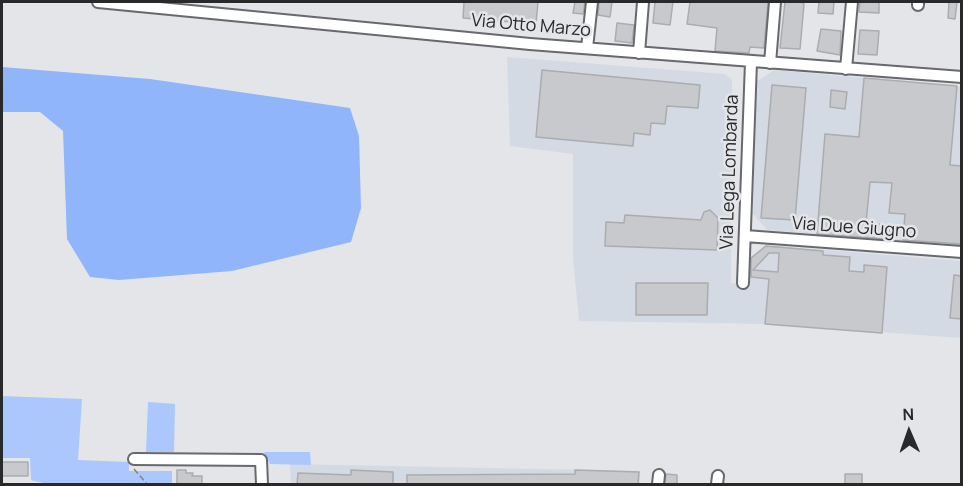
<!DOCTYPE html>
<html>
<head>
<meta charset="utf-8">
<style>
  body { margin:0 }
  #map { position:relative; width:963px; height:486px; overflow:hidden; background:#e3e5e9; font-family:Manrope,sans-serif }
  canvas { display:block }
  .frame { position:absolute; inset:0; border:3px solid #28292a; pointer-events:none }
  .north { position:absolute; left:879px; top:402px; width:60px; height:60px; -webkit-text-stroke:4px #e3e5e9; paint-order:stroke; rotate:358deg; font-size:16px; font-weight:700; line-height:24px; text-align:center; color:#28292a }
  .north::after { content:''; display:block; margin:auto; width:21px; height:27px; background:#28292a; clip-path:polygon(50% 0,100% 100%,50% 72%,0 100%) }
</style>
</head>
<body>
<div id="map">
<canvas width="963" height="486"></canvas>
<div class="frame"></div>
<div class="north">N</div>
</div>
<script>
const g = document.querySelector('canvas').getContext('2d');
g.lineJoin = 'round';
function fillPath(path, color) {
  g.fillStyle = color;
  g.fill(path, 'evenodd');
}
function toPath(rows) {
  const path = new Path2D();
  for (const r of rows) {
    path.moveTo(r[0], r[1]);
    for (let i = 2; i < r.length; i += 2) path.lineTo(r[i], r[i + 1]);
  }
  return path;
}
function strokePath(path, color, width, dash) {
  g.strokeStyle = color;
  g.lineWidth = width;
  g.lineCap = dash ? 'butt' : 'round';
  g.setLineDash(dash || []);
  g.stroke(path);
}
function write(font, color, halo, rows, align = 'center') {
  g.font = font + ' Manrope,sans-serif';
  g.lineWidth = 5;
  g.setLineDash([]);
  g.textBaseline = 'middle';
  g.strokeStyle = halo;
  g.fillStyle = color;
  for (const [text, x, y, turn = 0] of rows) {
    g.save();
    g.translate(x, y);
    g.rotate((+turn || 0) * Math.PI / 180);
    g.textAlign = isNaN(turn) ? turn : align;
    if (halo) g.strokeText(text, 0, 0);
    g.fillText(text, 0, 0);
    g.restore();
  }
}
fillPath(toPath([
  [507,57,725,74,732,80,731,283,749,285,748,259,765,245,961,261,961,338,765,324,579,321,573,258,573,154,510,146],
  [774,70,961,87,961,245,767,230,753,214,756,82],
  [290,464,640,471,640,484,291,484]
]), '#d4dae4');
fillPath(toPath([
  [2,396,82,399,78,460,129,462,129,471,172,471,172,484,48,484,31,480,30,458,2,458],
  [148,402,175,404,174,452,146,452],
  [264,452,310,452,311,465,270,464]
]), '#abc7fc');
fillPath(toPath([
  [2,67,150,79,350,108,359,136,361,208,351,242,232,271,119,280,90,277,67,239,63,131,40,112,2,112]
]), '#90b5fb');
const building = toPath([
  [464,2,538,2,536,24,463,18,464,2],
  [575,2,585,2,583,14,573,13,575,2],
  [599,2,612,2,610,17,598,15,599,2],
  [655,2,673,2,670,25,653,23,655,2],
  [690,2,768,2,764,48,750,47,749,53,715,51,717,28,687,24,690,2],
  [785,2,801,2,804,4,800,49,780,48,785,2],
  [819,2,834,2,833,14,818,13,819,2],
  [860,2,879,2,879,13,859,12,860,2],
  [949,2,957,2,955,19,948,18,949,2],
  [617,23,634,25,632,43,615,41,617,23],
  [821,29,841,31,840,55,817,51,821,29],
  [860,30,879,31,877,55,858,54,860,30],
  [542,70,700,85,698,108,667,106,665,124,651,123,650,135,634,133,633,146,536,137,542,70],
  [864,78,957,86,950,165,962,166,962,244,903,240,905,214,889,213,892,183,870,182,866,223,890,225,888,239,817,234,825,134,859,137,864,78],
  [772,85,806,88,795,220,761,218,772,85],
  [831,90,847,92,845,109,830,107,831,90],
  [710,210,718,218,717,250,605,246,606,222,624,223,625,215,701,220,704,212,710,210],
  [766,246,823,251,823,255,850,257,849,271,864,272,864,265,887,267,882,333,765,324,769,279,751,277,751,258,766,246],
  [769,253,779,253,778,272,753,270,769,253],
  [954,275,962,276,962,319,950,318,954,275],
  [636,283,708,283,707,315,636,315,636,283],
  [2,462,28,462,28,476,2,476,2,462],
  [177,470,186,470,186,473,193,473,192,476,202,476,202,484,177,484,177,470],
  [351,470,393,472,393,484,297,484,298,473,351,475,351,470],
  [575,470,639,472,638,484,407,484,407,475,575,474,575,470],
  [666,474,677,475,677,484,665,484,666,474],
  [845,474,862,474,862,484,845,484,845,474]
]);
fillPath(building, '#c7c9cc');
strokePath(building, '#aaacaf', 1.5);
const street = toPath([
  [98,2,530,44,962,77],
  [918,5,918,2],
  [587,48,592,2],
  [639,53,643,2],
  [770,63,775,2],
  [846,69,852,2],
  [745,236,962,252],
  [743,283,751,62],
  [134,459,261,460,262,484],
  [658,484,659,475],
  [717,484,718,476]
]);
strokePath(street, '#67696c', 14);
strokePath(toPath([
  [134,469,147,484]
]), '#828386', 1.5, [6, 3]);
strokePath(street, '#fff', 10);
write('18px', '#28292a', '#e3e5e9', [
  ["Via Otto Marzo",531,26,5],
  ["Via Lega Lombarda",730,172,-88],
  ["Via Due Giugno",854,228,4]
]);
</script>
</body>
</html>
